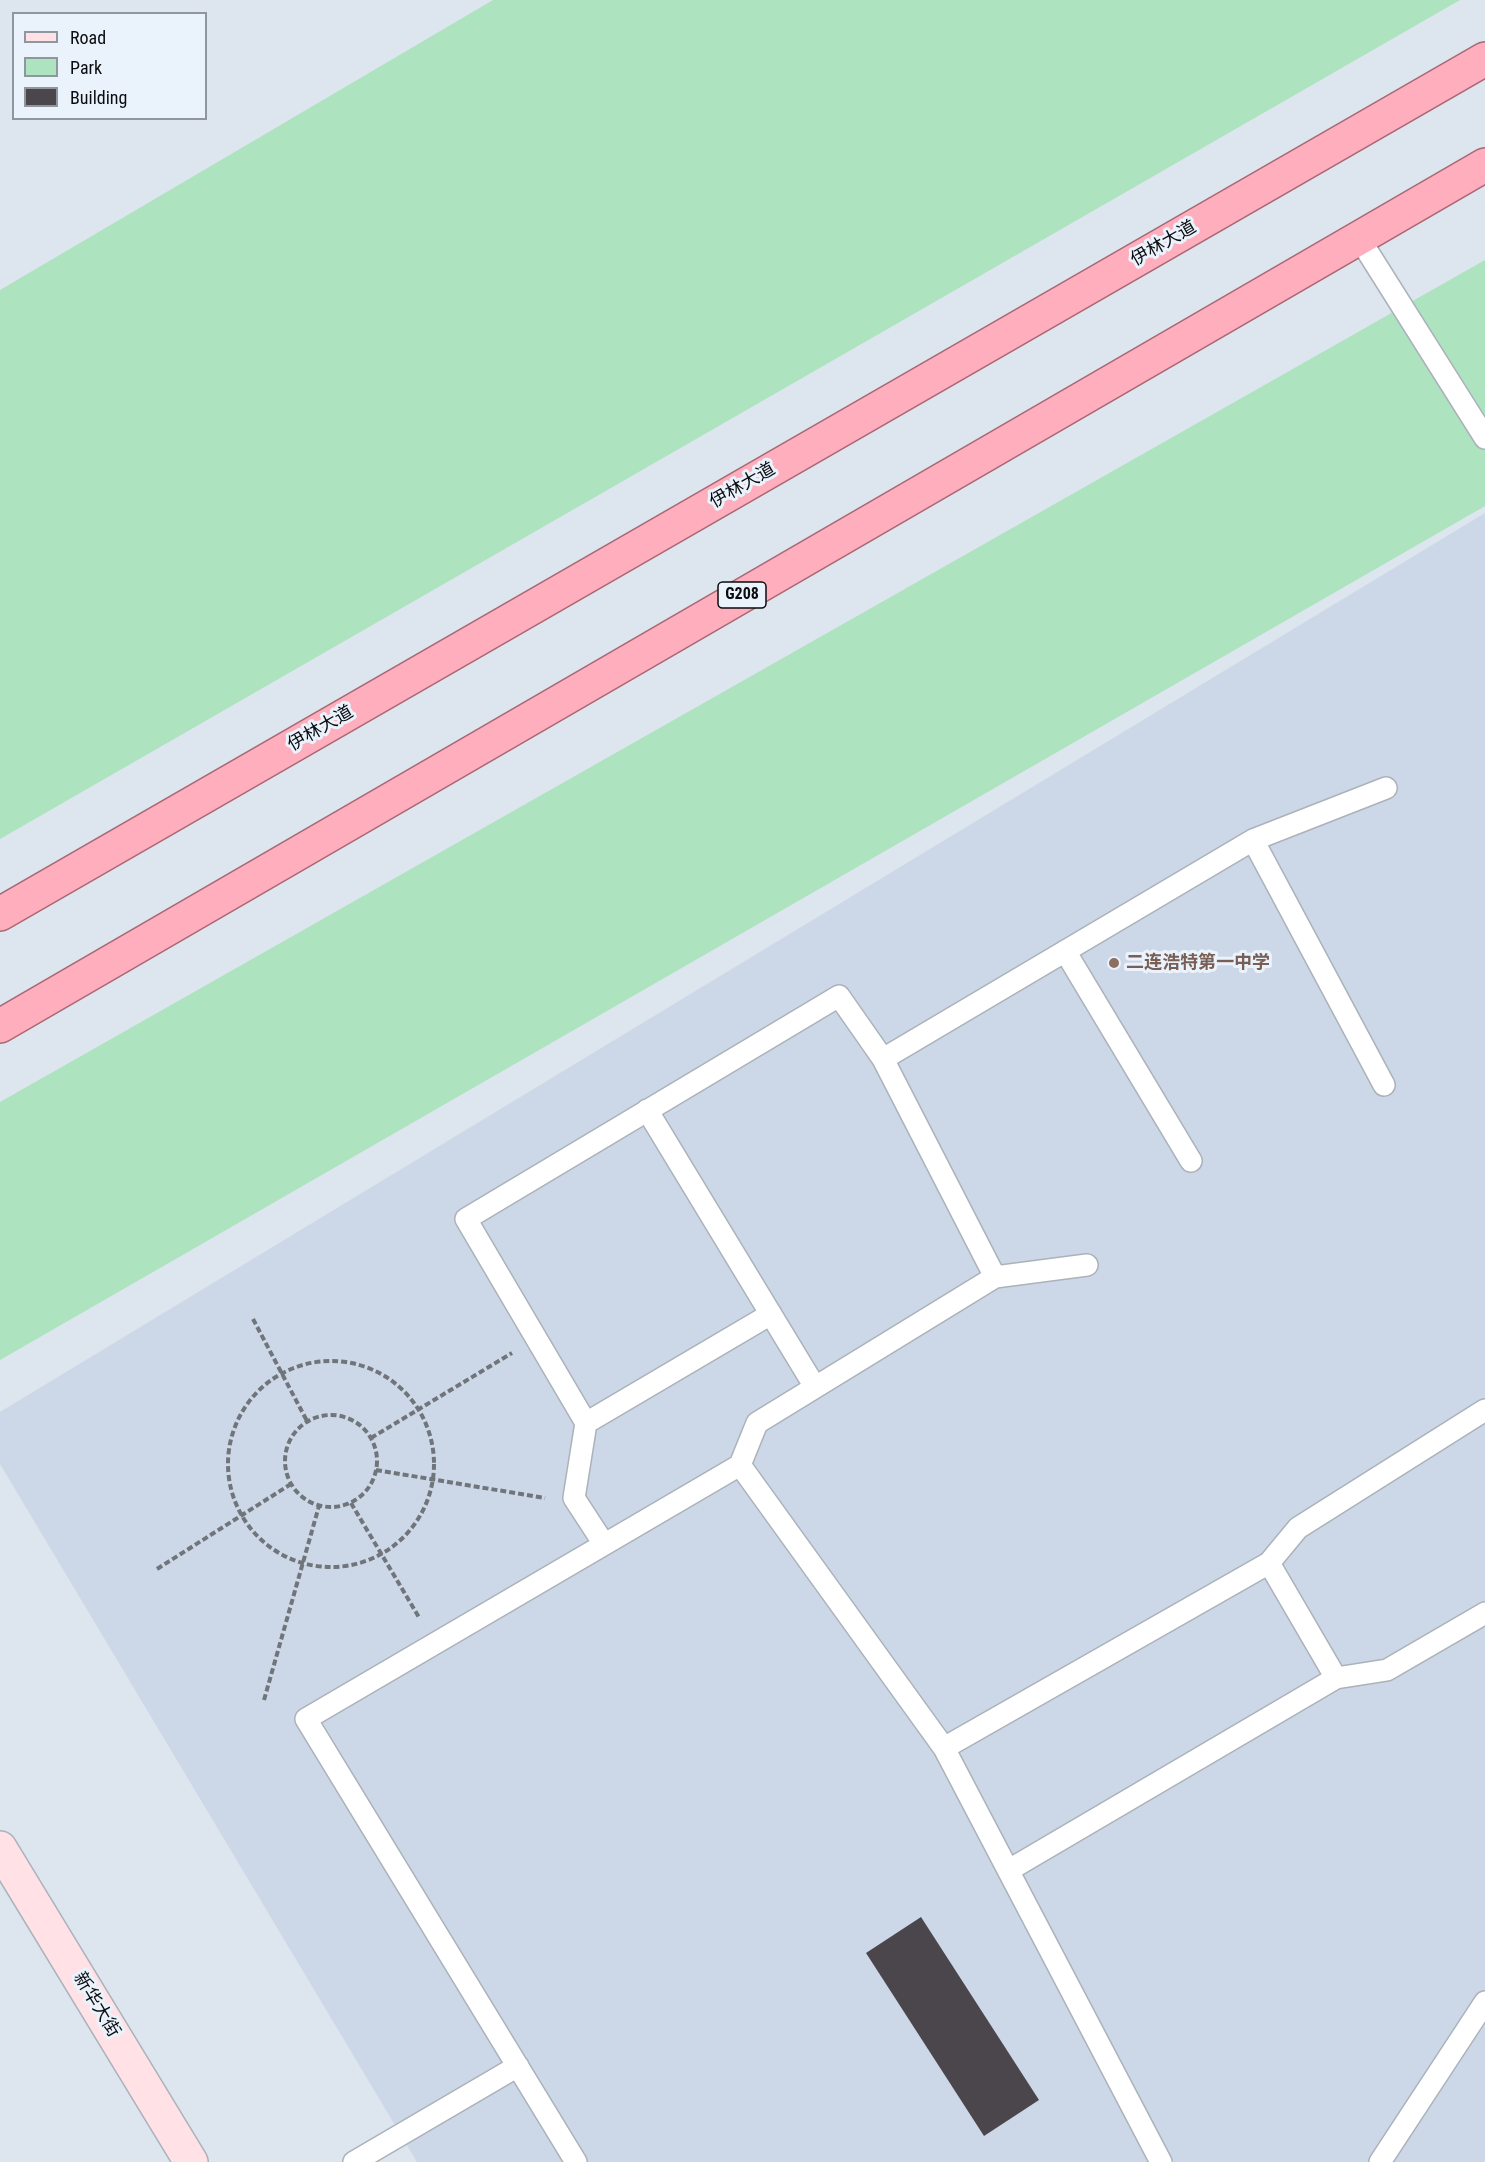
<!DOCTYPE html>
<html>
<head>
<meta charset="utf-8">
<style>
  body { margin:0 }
  #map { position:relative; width:1485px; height:2162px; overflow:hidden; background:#dde5ee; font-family:"Roboto Condensed",sans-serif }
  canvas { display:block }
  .legend { position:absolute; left:12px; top:12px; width:195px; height:108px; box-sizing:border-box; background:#eaf2fb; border:2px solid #90969d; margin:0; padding:8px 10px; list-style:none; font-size:18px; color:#0a0c0f }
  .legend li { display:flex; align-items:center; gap:12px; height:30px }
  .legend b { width:30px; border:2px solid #90969d }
</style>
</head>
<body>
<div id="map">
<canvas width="1485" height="2162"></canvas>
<ul class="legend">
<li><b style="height:8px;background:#ffe1e6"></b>Road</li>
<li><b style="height:16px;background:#ade3bf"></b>Park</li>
<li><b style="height:16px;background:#4b454c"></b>Building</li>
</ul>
</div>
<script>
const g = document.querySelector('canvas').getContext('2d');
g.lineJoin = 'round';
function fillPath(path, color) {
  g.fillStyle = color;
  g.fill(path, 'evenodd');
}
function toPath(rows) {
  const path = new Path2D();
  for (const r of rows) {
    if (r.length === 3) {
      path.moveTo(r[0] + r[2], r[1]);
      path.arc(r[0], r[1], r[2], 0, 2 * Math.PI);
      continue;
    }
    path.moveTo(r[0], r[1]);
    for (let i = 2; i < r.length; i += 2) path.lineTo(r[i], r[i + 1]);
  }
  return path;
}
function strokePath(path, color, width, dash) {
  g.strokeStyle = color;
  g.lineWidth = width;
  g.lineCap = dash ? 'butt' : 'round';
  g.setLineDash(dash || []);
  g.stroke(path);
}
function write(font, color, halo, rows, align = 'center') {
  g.font = font + ' "Roboto Condensed","Noto Sans SC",sans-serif';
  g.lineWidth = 6;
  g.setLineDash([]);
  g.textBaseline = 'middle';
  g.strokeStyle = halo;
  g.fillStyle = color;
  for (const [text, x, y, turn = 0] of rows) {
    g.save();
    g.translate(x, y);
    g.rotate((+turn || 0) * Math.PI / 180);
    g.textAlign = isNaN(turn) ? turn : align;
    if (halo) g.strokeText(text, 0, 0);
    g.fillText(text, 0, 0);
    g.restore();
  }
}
fillPath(toPath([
  [1485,513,1485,2162,417,2162,0,1464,0,1412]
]), '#ccd8e7');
fillPath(toPath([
  [493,0,1460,0,0,839,0,290],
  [1485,260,1485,506,0,1360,0,1102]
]), '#ade3bf');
fillPath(toPath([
  [921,1917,1039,2100,984,2136,866,1953]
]), '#4b454c');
const service = toPath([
  [1359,238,1485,438],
  [1253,840,1384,1085],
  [1065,951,1191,1161],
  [883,1059,1253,840,1386,788],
  [647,1110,815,1387],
  [586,1423,771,1314],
  [740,1465,757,1423,995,1277,1087,1265],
  [604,1544,574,1498,586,1423,466,1219,839,996,883,1059,995,1277],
  [1269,1563,1336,1678],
  [944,1748,1269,1563,1298,1528,1485,1410],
  [1009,1870,1336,1678,1387,1670,1485,1613],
  [354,2162,518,2066],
  [576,2162,306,1719,740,1465,944,1748,1161,2162],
  [1380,2162,1485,2002]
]);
const secondary = toPath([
  [0,1848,191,2162]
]);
const trunk = toPath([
  [0,914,1485,59],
  [0,1026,1485,165]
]);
strokePath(service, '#abb2ba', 24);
strokePath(secondary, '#abb2ba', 36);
strokePath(trunk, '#a96874', 36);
strokePath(toPath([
  [253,1319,307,1421],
  [331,1464,103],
  [331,1461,46],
  [371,1438,512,1353],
  [376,1470,545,1498],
  [351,1503,420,1619],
  [157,1569,291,1484],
  [264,1700,319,1506]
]), '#70757b', 4, [6, 3]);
strokePath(service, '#fff', 21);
strokePath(secondary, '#ffe1e6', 33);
strokePath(trunk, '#feaebc', 33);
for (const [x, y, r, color] of [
  [1114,963,6,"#8d6e63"]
]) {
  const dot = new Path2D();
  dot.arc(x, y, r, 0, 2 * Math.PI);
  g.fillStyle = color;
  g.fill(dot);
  strokePath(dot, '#eaf2fb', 2);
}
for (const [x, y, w] of [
  [742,595,48]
]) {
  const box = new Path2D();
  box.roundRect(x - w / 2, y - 13, w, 26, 4.5);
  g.fillStyle = '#eaf2fb';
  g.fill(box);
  strokePath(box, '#0a0c0f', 1.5);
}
write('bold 16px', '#0a0c0f', null, [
  ["G208",742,595]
]);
write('18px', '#0a0c0f', '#eaf2fb', [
  ["伊林大道",1164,244,-30],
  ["伊林大道",743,486,-30],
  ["伊林大道",321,729,-30],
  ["新华大街",96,2005,59]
]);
write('bold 18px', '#785e54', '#eaf2fb', [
  ["二连浩特第一中学",1126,963]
], 'left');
</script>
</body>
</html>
